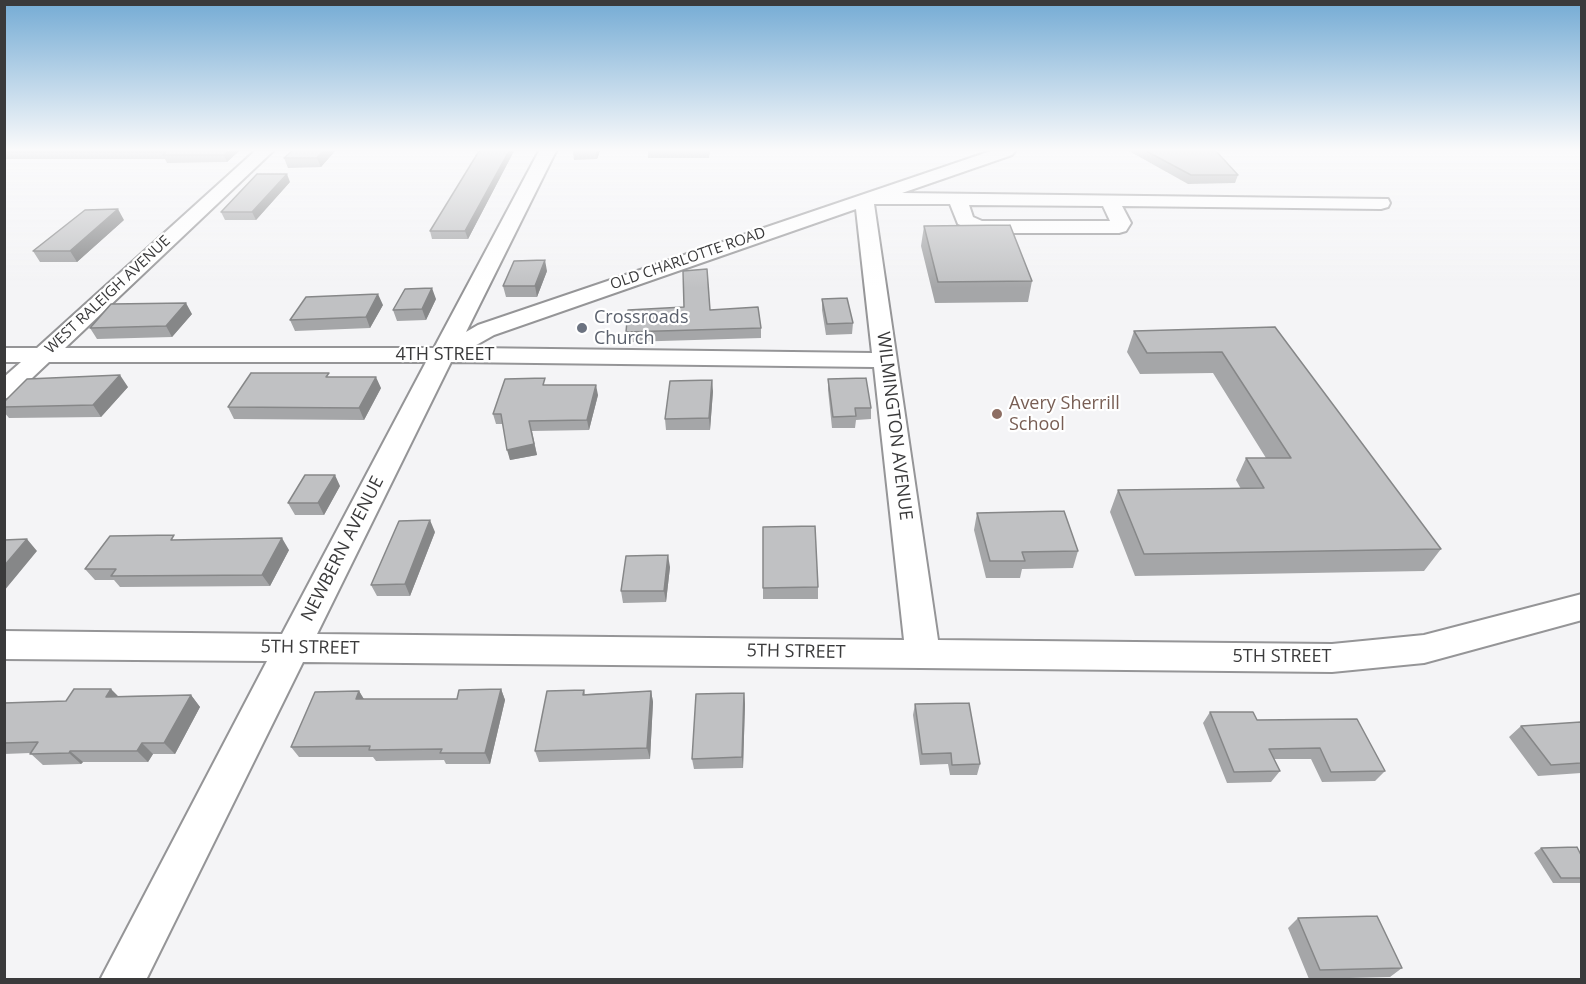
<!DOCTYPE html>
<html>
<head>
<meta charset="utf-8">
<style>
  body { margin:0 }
  #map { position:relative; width:1586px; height:984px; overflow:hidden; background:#f4f4f6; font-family:"Open Sans",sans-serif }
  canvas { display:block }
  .frame { position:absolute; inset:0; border:6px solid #3a3a3b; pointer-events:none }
</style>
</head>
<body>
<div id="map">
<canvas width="1586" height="984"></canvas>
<div class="frame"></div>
</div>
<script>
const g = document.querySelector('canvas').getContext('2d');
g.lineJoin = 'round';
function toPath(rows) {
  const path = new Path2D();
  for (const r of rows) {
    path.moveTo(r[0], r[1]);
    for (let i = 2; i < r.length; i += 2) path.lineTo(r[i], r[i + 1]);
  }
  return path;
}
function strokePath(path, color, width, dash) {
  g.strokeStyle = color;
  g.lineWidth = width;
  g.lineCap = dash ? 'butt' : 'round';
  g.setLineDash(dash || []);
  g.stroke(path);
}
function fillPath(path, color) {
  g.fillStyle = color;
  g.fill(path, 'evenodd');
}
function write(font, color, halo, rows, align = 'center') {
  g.font = font + ' "Open Sans",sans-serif';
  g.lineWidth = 4.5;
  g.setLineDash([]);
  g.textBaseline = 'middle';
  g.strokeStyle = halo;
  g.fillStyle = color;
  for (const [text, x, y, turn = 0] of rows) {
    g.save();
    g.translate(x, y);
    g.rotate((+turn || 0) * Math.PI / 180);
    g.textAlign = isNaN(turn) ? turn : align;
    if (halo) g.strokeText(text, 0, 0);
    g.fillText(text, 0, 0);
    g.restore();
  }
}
const minor = toPath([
  [255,151,273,151,65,348,434,348,539,151,556,151,466,332,478,325,991,151,1015,151,1012,155,902,193,1388,199,1390,203,1388,207,1381,209,1122,206,1131,223,1126,231,1119,233,978,233,958,224,950,204,874,204,938,640,1332,644,1424,635,1582,594,1582,620,1424,663,1332,672,303,662,146,980,100,980,267,661,4,659,4,631,282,634,426,362,49,362,13,396,4,399,4,377,21,362,4,362,4,348,37,348,255,151],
  [969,205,1103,206,1110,221,982,221,973,217,969,205],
  [856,209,872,353,471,348,494,335,856,209],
  [451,362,874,367,904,640,317,634,451,362]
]);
strokePath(minor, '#959597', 4);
fillPath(minor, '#fff');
fillPath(toPath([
  [4,151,239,151,227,162,167,163,165,159,4,159],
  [292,151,335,151,321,167,288,168,284,158],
  [514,151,468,239,432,239,430,231],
  [573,151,600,151,597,159,574,160],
  [648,151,710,151,709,158,648,158],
  [1129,151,1216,151,1238,175,1235,183,1188,184],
  [290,182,256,220,225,220,221,212],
  [124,220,77,262,40,262,33,251],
  [924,226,1032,281,1028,302,935,303,921,246],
  [547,271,537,297,506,297,503,286],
  [436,299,426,320,397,321,393,310],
  [822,299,853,323,852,334,826,335,822,310],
  [383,305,370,328,295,331,290,320],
  [710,310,761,328,761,338,628,342,626,332],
  [192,314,172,337,97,339,90,328],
  [1275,327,1441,549,1424,571,1135,576,1110,512,1118,490,1241,489,1236,480,1246,458,1266,458,1213,373,1140,374,1127,352,1134,331],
  [330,377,381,388,364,420,234,419,228,407],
  [828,379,871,408,871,419,856,420,855,428,832,428,828,390],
  [546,385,598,395,589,430,532,431,537,455,510,460,503,424,496,424,493,414],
  [128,387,101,417,9,418,4,412,4,402],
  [713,391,710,430,666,430,665,419],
  [340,486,324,515,295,515,288,503],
  [977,513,1078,551,1073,568,1022,569,1020,578,986,578,974,530],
  [435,532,410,596,377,596,371,585],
  [177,540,289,550,270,586,120,587,114,580,95,580,85,569],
  [670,567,666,602,623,603,621,591],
  [818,587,818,599,763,599,763,588],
  [501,689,505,700,490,764,446,764,444,760,376,761,373,757,299,757,291,747,359,691,364,699,457,699],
  [584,690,585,694,651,691,653,702,650,759,539,762,535,751],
  [744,693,745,704,743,768,694,769,692,759],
  [191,695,200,707,175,754,153,754,148,762,83,762,81,764,43,765,30,753,4,754,4,703,66,701,118,696],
  [915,704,980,764,977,775,950,775,948,764,920,765,913,715],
  [1210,712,1257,720,1385,771,1375,781,1322,782,1311,759,1274,759,1280,771,1271,782,1227,783,1203,723],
  [1581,722,1581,773,1538,776,1509,737,1521,726],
  [1541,848,1581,855,1581,883,1553,883,1534,853],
  [1298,918,1402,968,1390,977,1309,979,1288,928]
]), '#a5a6a8');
fillPath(toPath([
  [228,151,239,151,227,162,224,155],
  [323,151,335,151,321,167,317,158],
  [509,151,514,151,468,239,465,231],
  [596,151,600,151,597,159],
  [287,174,290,182,256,220,252,212],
  [118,209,124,220,77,262,70,251],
  [545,260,547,271,537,297,535,286],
  [432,288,436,299,426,320,422,309],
  [378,294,383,305,370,328,366,317],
  [186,303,192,314,172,337,166,326],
  [120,375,128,387,101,417,93,405],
  [376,377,381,388,364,420,359,408],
  [712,380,713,391,710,430,709,418],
  [596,385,598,395,589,430,587,420],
  [529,421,537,455,510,460,507,450],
  [335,475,340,486,324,515,318,503],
  [430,520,435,532,410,596,405,584],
  [282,538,289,550,270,586,262,575],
  [27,539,37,551,4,591,4,566],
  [668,555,670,567,666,602,664,591],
  [111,689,122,700,106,697],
  [501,689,505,700,490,764,485,753],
  [359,691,366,703,356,699],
  [651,691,653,702,650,759,647,748],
  [744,693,745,704,743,768,742,757],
  [191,695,200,707,175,754,164,743],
  [142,743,153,754,148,762,137,751],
  [70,751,83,762,81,764,69,753]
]), '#868788');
const building = toPath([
  [4,151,228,151,224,155,163,155,166,152,4,152,4,151],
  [292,151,323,151,317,158,284,158,292,151],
  [479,151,509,151,465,231,430,231,479,151],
  [1146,151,1216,151,1238,175,1191,175,1146,151],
  [257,174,287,174,252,212,221,212,257,174],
  [118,209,70,251,33,251,85,210,118,209],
  [1010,225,1032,281,938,282,924,226,1010,225],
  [545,260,535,286,503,286,514,261,545,260],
  [707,269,710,310,758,307,761,328,626,332,628,310,684,307,683,271,707,269],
  [432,288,422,309,393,310,405,289,432,288],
  [378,294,366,317,290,320,306,297,378,294],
  [847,298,853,323,827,324,822,299,847,298],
  [186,303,166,326,90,328,111,304,186,303],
  [1275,327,1441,549,1144,554,1118,490,1264,488,1246,458,1291,458,1222,352,1147,353,1134,331,1275,327],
  [251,373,329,373,326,377,376,377,359,408,228,407,251,373],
  [120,375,93,405,4,407,4,402,27,379,120,375],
  [545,378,543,385,596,385,587,420,529,421,534,444,507,450,501,414,493,414,505,379,545,378],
  [866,378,871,408,855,408,856,416,833,417,828,379,866,378],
  [712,380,709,418,665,419,670,381,712,380],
  [305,475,335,475,318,503,288,503,305,475],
  [1064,511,1078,551,1022,552,1025,561,990,561,977,513,1064,511],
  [430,520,405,584,371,585,399,521,430,520],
  [815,526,818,587,763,588,763,527,815,526],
  [174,535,171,540,282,538,262,575,111,576,116,569,85,569,110,536,174,535],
  [27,539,4,566,4,540,27,539],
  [668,555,664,591,621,591,626,556,668,555],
  [74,689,111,689,106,697,191,695,164,743,142,743,137,751,70,751,69,753,30,754,38,742,4,743,4,703,66,701,74,689],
  [501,689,485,753,440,753,442,749,369,750,370,746,291,747,315,692,359,691,356,699,457,699,459,690,501,689],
  [584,690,583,695,651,691,647,748,535,751,547,691,584,690],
  [744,693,742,757,692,759,696,694,744,693],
  [969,703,980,764,952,765,951,753,922,754,915,704,969,703],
  [1210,712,1253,712,1257,720,1357,719,1385,771,1331,772,1320,748,1269,749,1280,771,1234,772,1210,712],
  [1581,722,1581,763,1551,765,1521,726,1581,722],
  [1577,847,1581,855,1581,878,1561,878,1541,848,1577,847],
  [1377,916,1402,968,1320,970,1298,918,1377,916]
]);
fillPath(building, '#c0c1c3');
strokePath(building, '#868788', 1.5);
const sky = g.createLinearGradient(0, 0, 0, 288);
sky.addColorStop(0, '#74abd4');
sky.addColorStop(0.52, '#fafafb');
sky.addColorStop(1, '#fafafb00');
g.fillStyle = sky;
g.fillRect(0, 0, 1586, 288);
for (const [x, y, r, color] of [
  [582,328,6,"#6b7280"],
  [997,414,6,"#8d6e63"]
]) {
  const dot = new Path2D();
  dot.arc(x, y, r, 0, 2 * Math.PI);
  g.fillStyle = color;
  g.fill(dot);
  strokePath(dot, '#fff', 2);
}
write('15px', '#3a3a3b', '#fff', [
  ["OLD CHARLOTTE ROAD",688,259,-19],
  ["WEST RALEIGH AVENUE",108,295,-43]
]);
write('18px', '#5b616d', '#fff', [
  ["Crossroads",594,318],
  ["Church",594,339]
], 'left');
write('18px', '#3a3a3b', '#fff', [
  ["4TH STREET",445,355],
  ["WILMINGTON AVENUE",894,426,83],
  ["NEWBERN AVENUE",343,549,-63],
  ["5TH STREET",310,648,1],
  ["5TH STREET",796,652,1],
  ["5TH STREET",1282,657]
]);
write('18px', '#785e54', '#fff', [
  ["Avery Sherrill",1009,404],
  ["School",1009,425]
], 'left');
</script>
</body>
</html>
